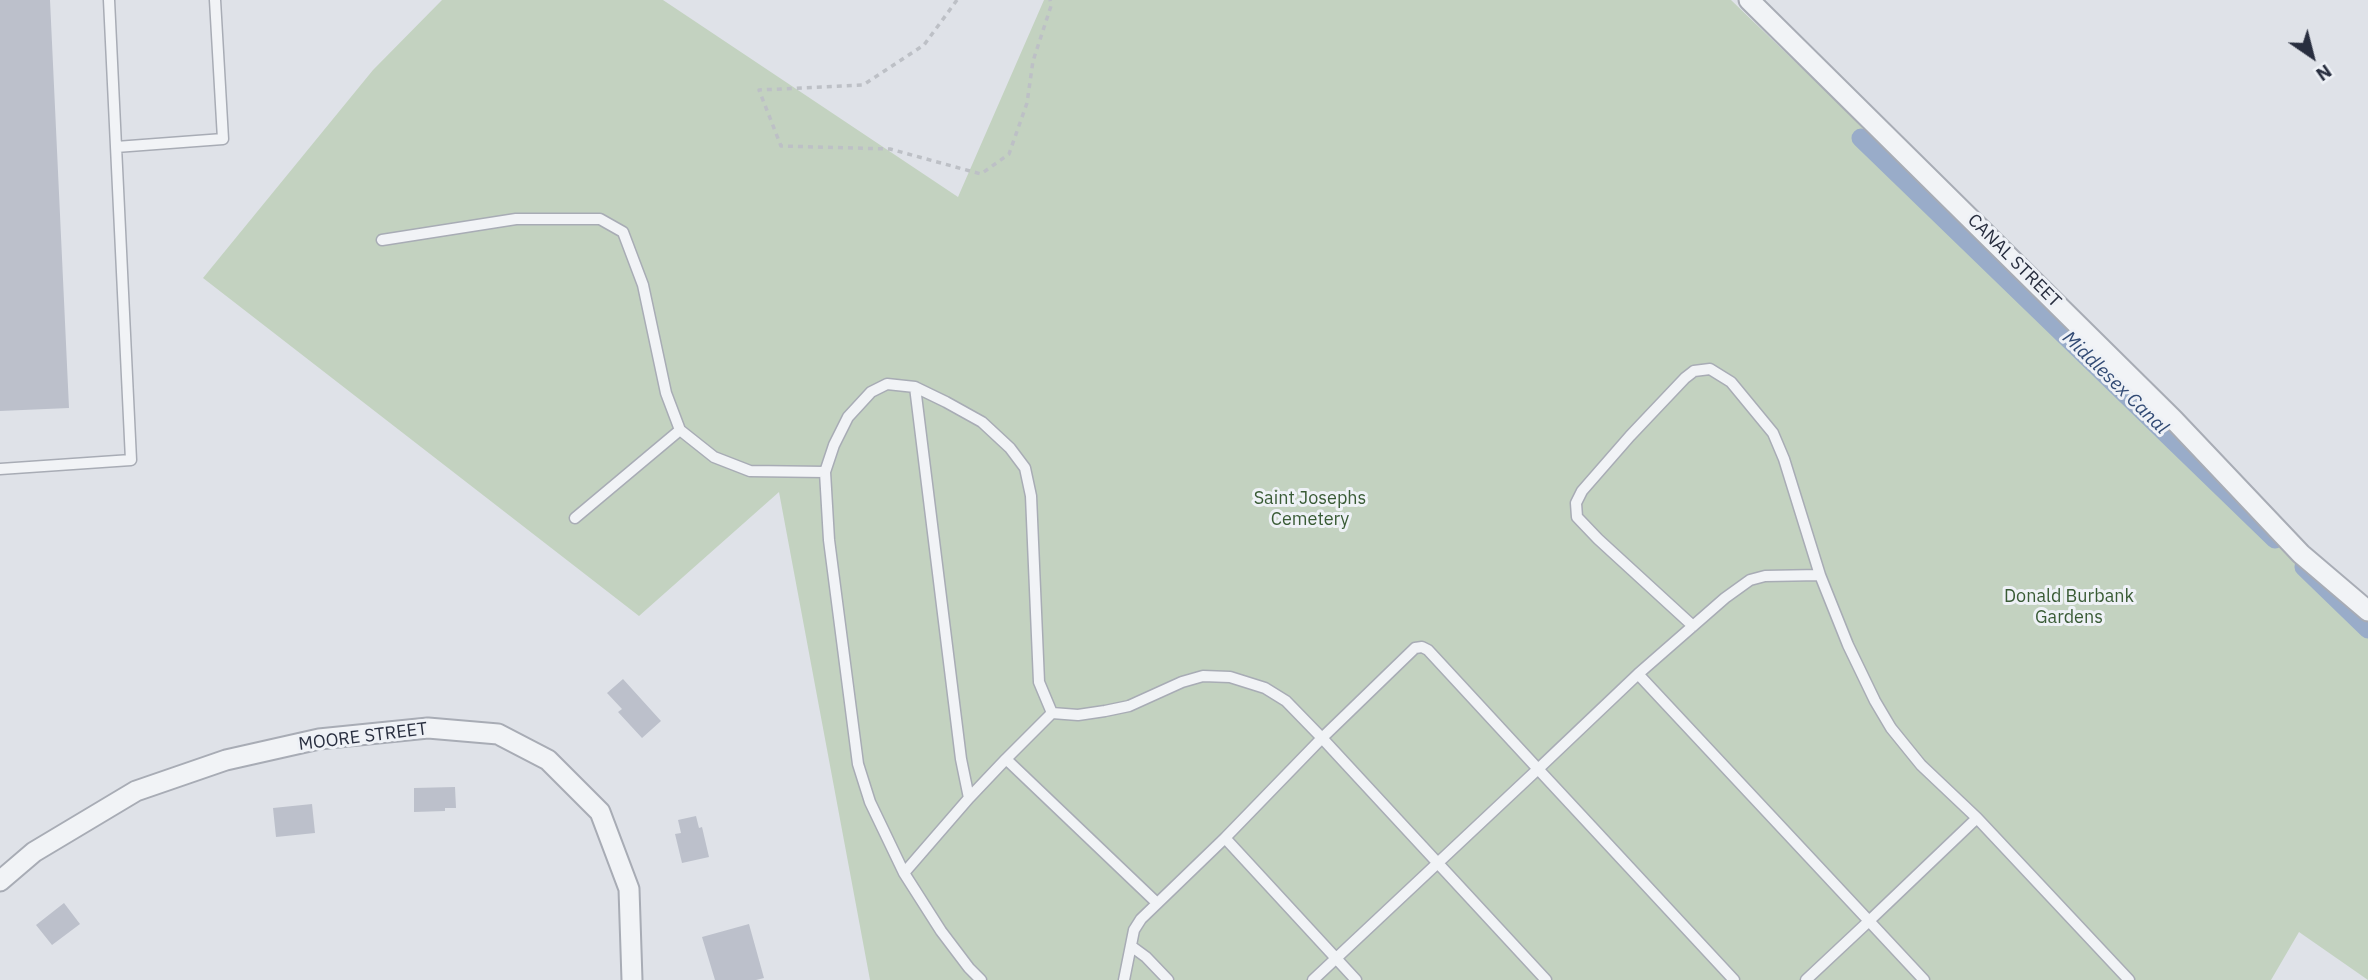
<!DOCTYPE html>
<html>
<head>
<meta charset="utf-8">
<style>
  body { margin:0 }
  #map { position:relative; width:2368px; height:980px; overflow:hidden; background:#dfe2e8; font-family:"IBM Plex Sans",sans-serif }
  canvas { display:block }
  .north { position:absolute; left:2277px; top:21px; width:70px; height:70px; -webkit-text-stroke:5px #eef1f6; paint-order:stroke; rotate:145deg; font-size:19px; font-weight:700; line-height:28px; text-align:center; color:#282e3f }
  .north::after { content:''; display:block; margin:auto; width:24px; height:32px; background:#282e3f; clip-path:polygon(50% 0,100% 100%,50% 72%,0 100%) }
</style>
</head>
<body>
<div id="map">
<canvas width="2368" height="980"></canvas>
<div class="north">N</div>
</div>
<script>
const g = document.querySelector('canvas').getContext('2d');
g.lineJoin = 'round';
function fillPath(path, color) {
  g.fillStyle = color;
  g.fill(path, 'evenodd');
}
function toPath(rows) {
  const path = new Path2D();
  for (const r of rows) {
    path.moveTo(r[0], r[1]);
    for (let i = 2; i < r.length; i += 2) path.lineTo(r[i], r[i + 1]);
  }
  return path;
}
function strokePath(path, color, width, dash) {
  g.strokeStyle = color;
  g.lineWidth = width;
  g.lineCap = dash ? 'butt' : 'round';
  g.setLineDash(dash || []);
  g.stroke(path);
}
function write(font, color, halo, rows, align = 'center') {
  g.font = font + ' "IBM Plex Sans",sans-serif';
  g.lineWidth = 6;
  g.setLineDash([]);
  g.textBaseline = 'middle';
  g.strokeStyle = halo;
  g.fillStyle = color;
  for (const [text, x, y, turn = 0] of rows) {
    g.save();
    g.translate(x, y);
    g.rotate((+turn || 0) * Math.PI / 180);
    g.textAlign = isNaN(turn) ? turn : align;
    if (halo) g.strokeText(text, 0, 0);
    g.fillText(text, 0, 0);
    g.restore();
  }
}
fillPath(toPath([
  [442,0,663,0,958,197,1044,0,1731,0,1886,149,2225,484,2368,620,2368,980,2299,932,2271,980,870,980,779,492,639,616,203,278,373,70]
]), '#c3d2c0');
strokePath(toPath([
  [1861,138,2275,539],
  [2304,567,2368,629]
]), '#99acc9', 19);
fillPath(toPath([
  [0,0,50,0,69,408,0,411],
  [623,679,661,721,642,738,618,712,622,709,607,693],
  [455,787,456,808,445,808,445,811,414,812,414,788],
  [312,804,315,833,276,837,273,808],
  [696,816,699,828,702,827,709,857,682,863,675,834,681,833,678,820],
  [64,903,80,924,52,945,36,925],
  [749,924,764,978,756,980,715,980,702,937]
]), '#bcc0cb');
const service = toPath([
  [116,147,223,139,215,0],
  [382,240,516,219,600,219,623,232,643,285,666,393,680,430,714,457,750,471,825,472],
  [0,469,131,460,109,0],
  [575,518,680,430],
  [1820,575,1848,645,1875,701,1891,728,1921,765,1977,818],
  [1638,674,1725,598,1750,580,1765,576,1820,575,1784,459,1773,433,1731,382,1710,369,1694,371,1685,378,1630,436,1582,491,1576,503,1577,517,1598,539,1693,626],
  [1006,759,1052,713],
  [969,798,1006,759,1157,903],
  [904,873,969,798,961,759,915,387],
  [1131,946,1146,957,1168,980],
  [981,980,969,968,941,931,904,873,870,802,858,764,829,540,825,472,834,445,848,417,871,392,887,384,915,387,946,402,982,422,1010,448,1025,468,1031,496,1039,682,1052,713,1078,715,1105,711,1129,706,1182,682,1203,676,1230,677,1265,688,1286,701,1322,738,1225,838],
  [1124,980,1134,930,1141,919,1225,838,1356,980],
  [1313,980,1538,769,1734,980],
  [1546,980,1322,738,1415,648,1422,647,1428,650,1538,769,1638,674,1869,921,1977,818,2129,980],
  [1806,980,1869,921,1924,980]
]);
const minor = toPath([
  [1749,0,2173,419,2301,554,2368,611],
  [0,881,34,852,136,791,226,760,319,739,428,728,498,734,548,760,600,812,629,889,632,980]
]);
strokePath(service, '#a8acb5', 13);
strokePath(minor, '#a8acb5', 23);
strokePath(toPath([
  [957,0,924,45,863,85,759,90,781,146,890,149,981,174,1009,154,1027,103,1033,61,1051,6,1050,0]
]), '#bdc0c6', 3.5, [5, 5]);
strokePath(service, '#f1f3f6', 10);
strokePath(minor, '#f1f3f6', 19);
write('18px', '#282e3f', '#eef1f6', [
  ["CANAL STREET",2014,261,45],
  ["MOORE STREET",363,737,-7]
]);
write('18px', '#395b35', '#eef1f6', [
  ["Saint Josephs",1310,499],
  ["Cemetery",1310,520],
  ["Donald Burbank",2069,597],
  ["Gardens",2069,618]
]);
write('italic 19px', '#314a74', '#eef1f6', [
  ["Middlesex Canal",2115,383,44]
]);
</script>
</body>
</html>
